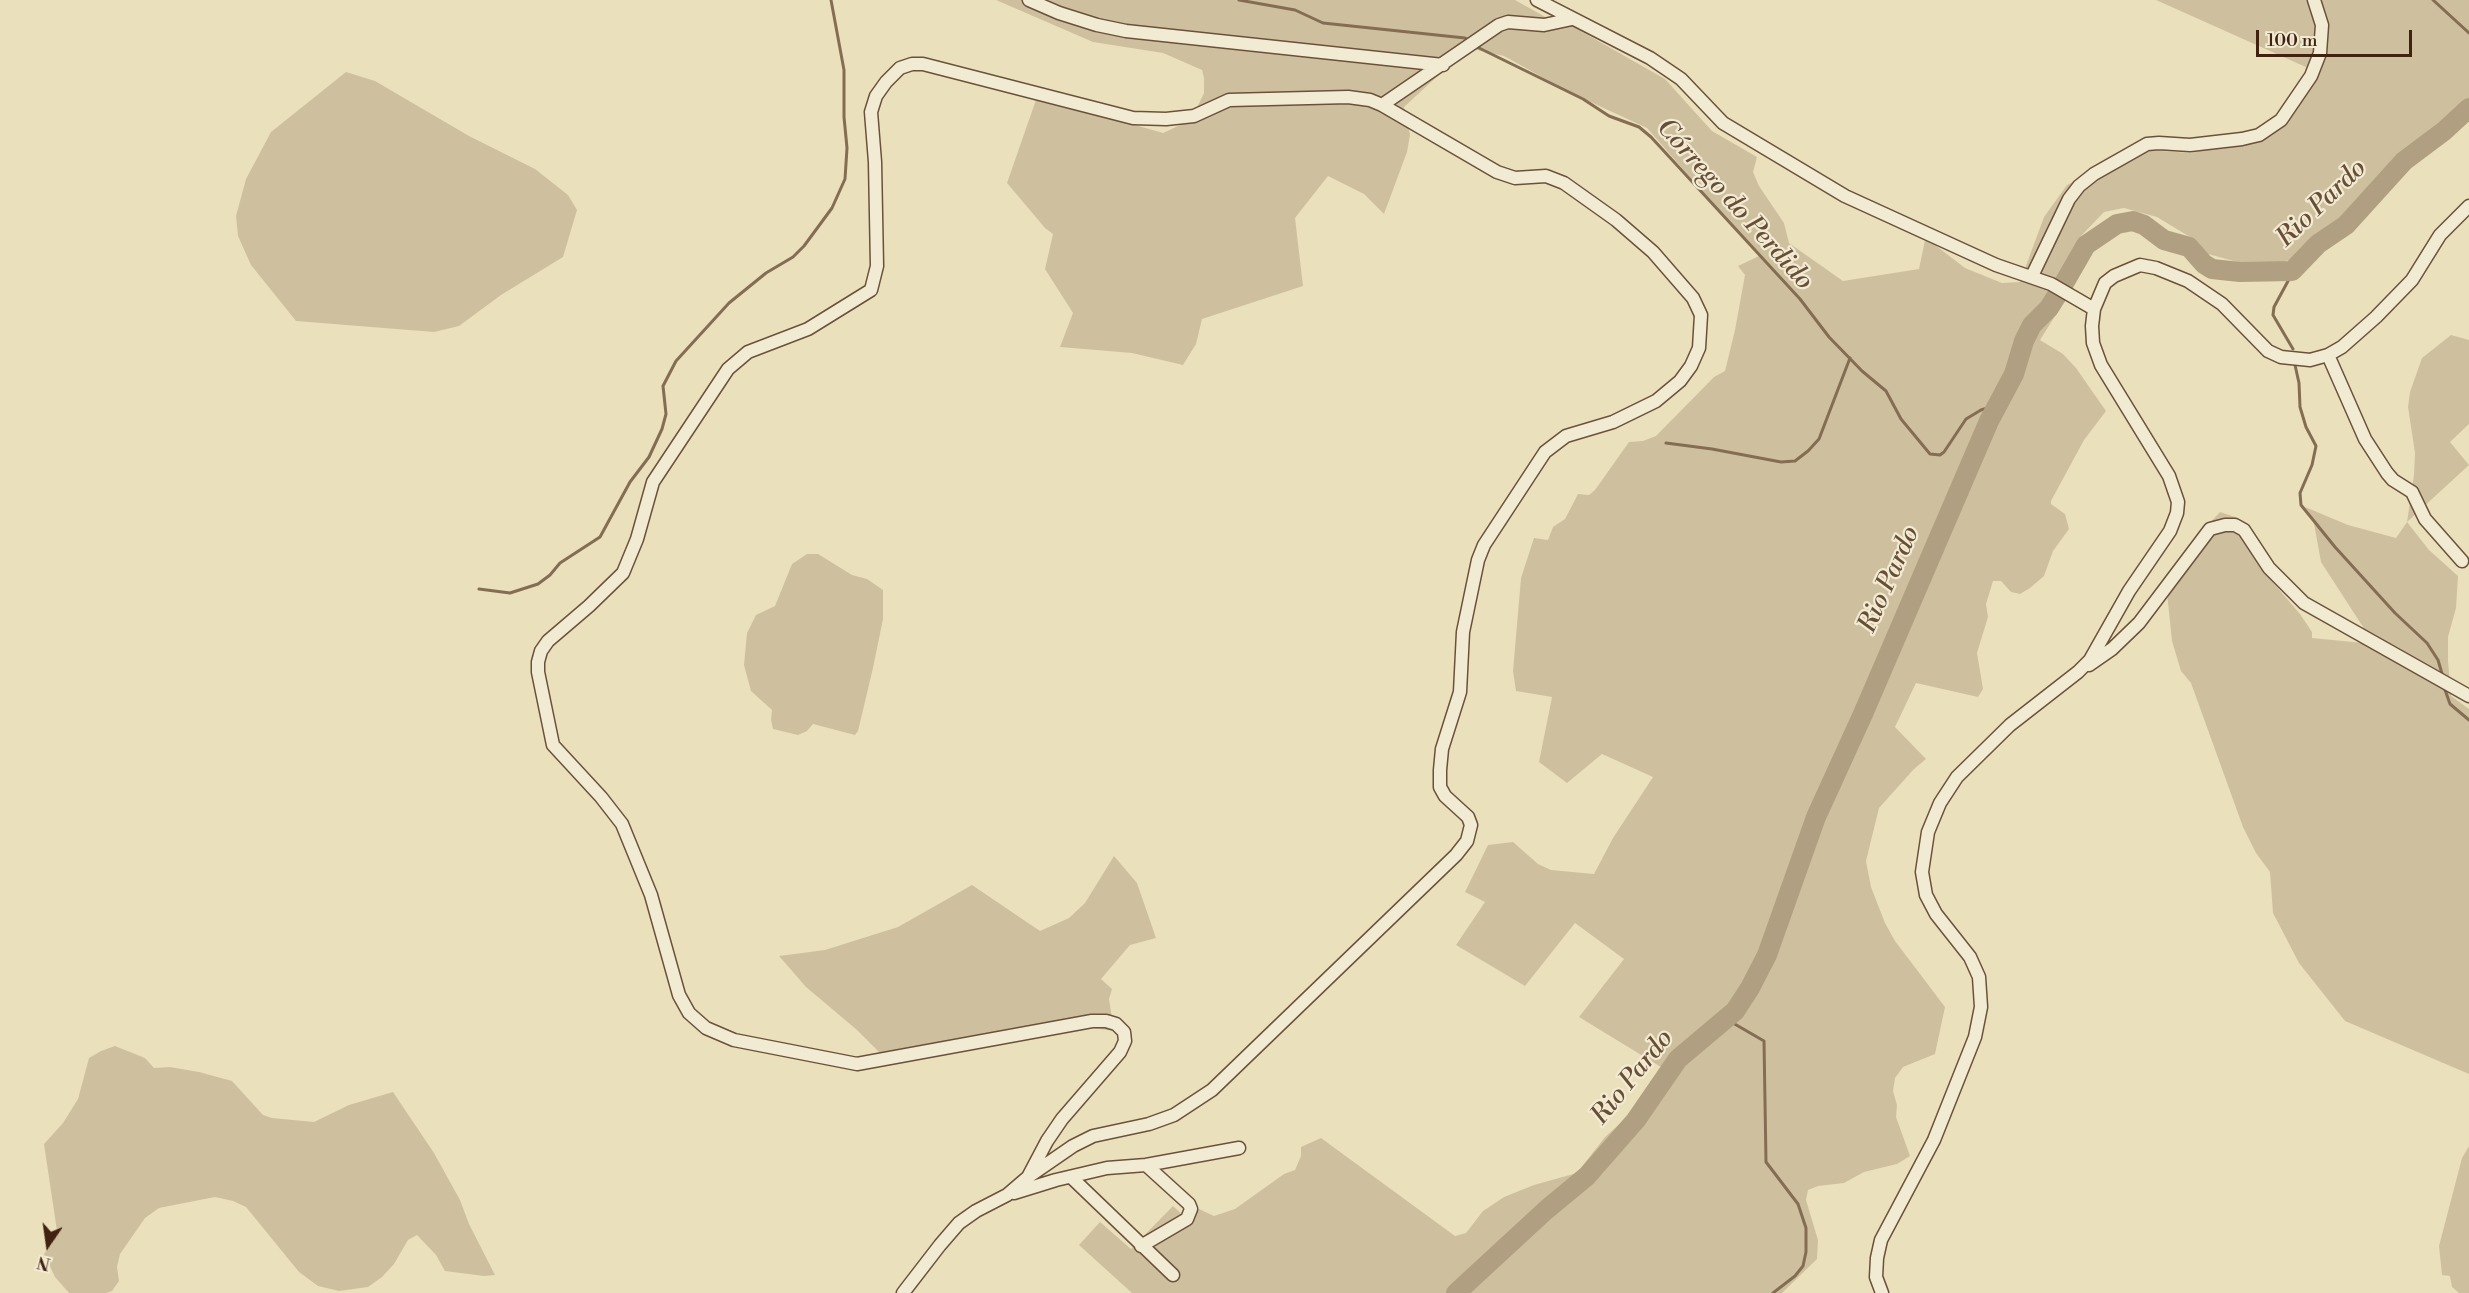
<!DOCTYPE html>
<html>
<head>
<meta charset="utf-8">
<style>
  body { margin:0 }
  #map { position:relative; width:2469px; height:1293px; overflow:hidden; background:#ebe0bc; font-family:"Libre Bodoni",serif }
  canvas { display:block }
  .north { position:absolute; left:18px; top:1215px; width:60px; height:60px; -webkit-text-stroke:4px #f2ebd3; paint-order:stroke; rotate:193deg; font-size:16px; font-weight:700; line-height:24px; text-align:center; color:#41210f }
  .north::after { content:''; display:block; margin:auto; width:21px; height:27px; background:#41210f; clip-path:polygon(50% 0,100% 100%,50% 72%,0 100%) }
  .scale { position:absolute; left:2256px; top:30px; width:156px; height:27px; box-sizing:border-box; border:3px solid #41210f; border-top:0; padding-left:8px; font-size:18px; line-height:21px; white-space:nowrap; color:#41210f; -webkit-text-stroke:4px #f2ebd3; paint-order:stroke }
</style>
</head>
<body>
<div id="map">
<canvas width="2469" height="1293"></canvas>
<div class="north">N</div>
<div class="scale">100 m</div>
</div>
<script>
const g = document.querySelector('canvas').getContext('2d');
g.lineJoin = 'round';
function fillPath(path, color) {
  g.fillStyle = color;
  g.fill(path, 'evenodd');
}
function toPath(rows) {
  const path = new Path2D();
  for (const r of rows) {
    path.moveTo(r[0], r[1]);
    for (let i = 2; i < r.length; i += 2) path.lineTo(r[i], r[i + 1]);
  }
  return path;
}
function strokePath(path, color, width, dash) {
  g.strokeStyle = color;
  g.lineWidth = width;
  g.lineCap = dash ? 'butt' : 'round';
  g.setLineDash(dash || []);
  g.stroke(path);
}
function write(font, color, halo, rows, align = 'center') {
  g.font = font + ' "Libre Bodoni",serif';
  g.lineWidth = 4.5;
  g.setLineDash([]);
  g.textBaseline = 'middle';
  g.strokeStyle = halo;
  g.fillStyle = color;
  for (const [text, x, y, turn = 0] of rows) {
    g.save();
    g.translate(x, y);
    g.rotate((+turn || 0) * Math.PI / 180);
    g.textAlign = isNaN(turn) ? turn : align;
    if (halo) g.strokeText(text, 0, 0);
    g.fillText(text, 0, 0);
    g.restore();
  }
}
fillPath(toPath([
  [996,0,1515,0,1556,23,1565,22,1665,79,1712,131,1757,157,1753,172,1759,186,1784,223,1789,243,1843,281,1919,269,1925,240,1935,245,1965,268,2002,283,2020,282,2044,217,2067,185,2132,149,2191,153,2252,140,2277,125,2304,82,2308,68,2156,0,2469,0,2469,117,2443,130,2391,177,2367,205,2335,231,2296,257,2279,264,2248,265,2201,252,2195,240,2157,217,2124,208,2104,212,2081,236,2052,287,2067,297,2040,340,2063,354,2076,368,2106,411,2084,440,2051,501,2051,504,2065,514,2069,529,2053,551,2044,576,2030,588,2020,594,2011,592,2001,581,1993,581,1986,604,1988,617,1977,653,1983,689,1978,697,1916,683,1895,727,1926,759,1914,769,1879,808,1866,861,1871,887,1885,923,1895,941,1945,1007,1935,1054,1903,1067,1895,1078,1893,1091,1897,1105,1896,1117,1910,1156,1897,1164,1864,1172,1844,1183,1818,1186,1808,1190,1806,1200,1818,1240,1817,1259,1782,1293,1132,1293,1079,1245,1100,1222,1131,1249,1173,1206,1188,1220,1199,1209,1214,1216,1235,1209,1284,1174,1295,1170,1301,1156,1301,1147,1321,1138,1455,1236,1466,1233,1483,1211,1504,1197,1534,1185,1577,1173,1605,1137,1674,1075,1579,1017,1624,959,1575,923,1525,986,1456,945,1485,902,1465,892,1488,845,1513,842,1538,864,1551,870,1594,874,1613,838,1653,777,1602,754,1567,783,1539,762,1552,697,1516,691,1513,671,1521,578,1534,538,1548,540,1553,527,1565,519,1578,494,1589,495,1595,490,1629,442,1643,441,1656,436,1714,377,1725,371,1735,330,1745,275,1738,266,1759,256,1647,128,1569,92,1504,56,1468,48,1404,107,1410,135,1407,152,1384,214,1364,194,1328,176,1295,218,1303,286,1202,319,1196,344,1183,365,1132,353,1060,347,1073,313,1045,269,1053,234,1045,228,1007,183,1037,97,1163,133,1191,120,1204,93,1204,78,1202,70,1163,53,1093,42],
  [346,72,375,81,469,136,535,169,568,195,577,210,563,257,501,295,459,326,434,332,296,321,251,265,238,236,236,216,246,179,271,132],
  [2451,335,2469,340,2469,424,2450,442,2469,465,2407,522,2429,550,2458,576,2456,608,2448,637,2448,661,2451,696,2469,709,2469,1074,2345,1021,2299,963,2273,913,2270,872,2256,853,2243,827,2191,683,2181,671,2172,641,2167,593,2204,529,2220,512,2238,518,2270,579,2300,614,2312,632,2312,638,2374,644,2321,562,2313,518,2305,507,2348,525,2396,538,2407,522,2414,475,2415,453,2408,407,2410,392,2422,358],
  [807,554,818,554,852,575,867,579,883,590,883,619,873,668,858,731,855,735,813,724,807,731,798,735,773,729,771,720,772,710,751,691,744,665,747,633,756,615,775,606,792,564],
  [1114,856,1137,883,1156,938,1130,945,1101,979,1112,989,1109,999,1114,1031,1084,1027,890,1063,857,1030,806,987,779,956,825,950,898,927,972,885,1040,931,1069,918,1085,903],
  [115,1046,145,1058,154,1068,170,1067,199,1072,232,1081,263,1115,272,1118,314,1122,349,1105,393,1092,434,1153,460,1200,469,1224,495,1275,484,1276,445,1271,436,1255,417,1235,408,1240,394,1264,382,1277,368,1287,339,1291,318,1286,299,1272,246,1207,233,1201,215,1197,159,1208,145,1218,120,1254,117,1267,119,1281,112,1291,106,1293,69,1293,55,1277,44,1254,52,1244,57,1231,44,1144,63,1123,78,1099,89,1058,101,1051],
  [2469,1146,2469,1293,2459,1293,2452,1287,2450,1276,2442,1275,2439,1246,2462,1158]
]), '#cec09f');
strokePath(toPath([
  [1239,0,1295,10,1323,23,1465,38,1470,42],
  [2433,0,2469,33],
  [1475,46,1583,99,1609,116,1639,127,1651,137,1800,299,1829,337,1862,371,1886,391,1901,419,1930,454,1940,455,1944,452,1966,419,1981,410,1997,405],
  [2293,349,2273,315,2274,307,2294,270],
  [2295,365,2299,383,2300,407,2306,427,2316,446,2312,465,2300,493,2301,505,2335,547,2395,613,2427,643,2438,660,2443,677],
  [1666,443,1712,449,1781,462,1795,461,1808,451,1819,439,1850,358],
  [479,589,510,593,538,584,550,575,560,563,600,537,630,482,649,457,662,429,666,414,663,386,676,361,729,303,766,273,793,257,804,246,832,208,845,179,847,148,844,117,844,70,831,0],
  [2444,687,2450,704,2469,720],
  [1726,1019,1764,1041,1766,1162,1798,1204,1806,1228,1806,1252,1803,1266,1795,1276,1773,1293]
]), '#846d53', 3);
strokePath(toPath([
  [1456,1293,1546,1210,1587,1176,1636,1120,1678,1059,1735,1011,1750,988,1767,955,1816,817,1863,714,1989,421,2014,374,2024,341,2032,325,2049,308,2059,292,2086,245,2117,224,2133,221,2144,225,2164,240,2189,247,2204,264,2212,269,2240,272,2292,271,2318,244,2346,225,2404,161,2444,131,2469,108]
]), '#b19f81', 20);
const street = toPath([
  [1029,0,1059,13,1097,25,1126,31,1443,65],
  [1537,0,1650,58,1681,79,1723,123,1845,196,1996,265,2051,284,2094,309,2092,326,2093,343,2101,365,2169,476,2178,502,2177,513,2170,531,2129,591,2090,660,2078,672,2010,725,1957,777,1940,803,1928,832,1922,872,1926,895,1936,914,1970,957,1979,977,1981,1007,1975,1037,1934,1140,1881,1240,1877,1258,1876,1277,1882,1293],
  [2032,276,2069,199,2079,186,2094,174,2147,144,2159,143,2190,145,2242,139,2259,135,2281,120,2311,76,2320,53,2322,25,2314,0],
  [2094,309,2105,283,2114,276,2140,265,2156,268,2188,281,2222,304,2268,351,2281,357,2310,360,2328,355,2342,347,2376,317,2412,280,2440,235,2469,206],
  [2328,355,2365,439,2387,473,2393,480,2412,492,2425,519,2462,561],
  [2089,665,2112,649,2139,623,2210,529,2225,525,2235,525,2244,530,2269,568,2304,603,2469,696],
  [1028,1177,1047,1141,1062,1119,1120,1052,1125,1041,1124,1032,1116,1024,1106,1021,1092,1021,857,1064,734,1040,706,1028,689,1013,679,995,651,895,622,824,601,797,553,745,538,672,538,662,541,651,548,641,589,606,623,573,637,539,653,482,728,369,748,352,808,329,871,290,877,266,875,162,871,112,876,96,886,82,900,68,912,64,923,64,1133,118,1166,119,1194,116,1229,100,1348,97,1370,100,1382,105],
  [1071,1177,1173,1275],
  [1014,1193,1056,1180,1107,1168,1146,1165,1239,1148],
  [1141,1246,1187,1219,1191,1209,1189,1204,1146,1165],
  [903,1293,940,1245,959,1223,976,1211,1007,1195,1028,1177,1073,1146,1093,1136,1149,1124,1174,1115,1212,1090,1456,855,1467,841,1471,825,1468,817,1445,796,1440,787,1440,770,1442,749,1460,692,1463,632,1478,560,1484,545,1545,452,1566,436,1613,422,1656,401,1680,381,1691,366,1699,348,1701,315,1693,298,1653,252,1616,220,1564,183,1546,176,1515,178,1497,172,1382,105,1499,25,1508,22,1544,25,1572,19]
]);
strokePath(street, '#6c513a', 15);
strokePath(street, '#f2ebd3', 12);
write('italic 26px', '#684d37', '#f2ebd3', [
  ["Rio Pardo",2322,204,-44],
  ["Córrego do Perdido",1734,205,48],
  ["Rio Pardo",1890,580,-66],
  ["Rio Pardo",1633,1078,-51]
]);
</script>
</body>
</html>
